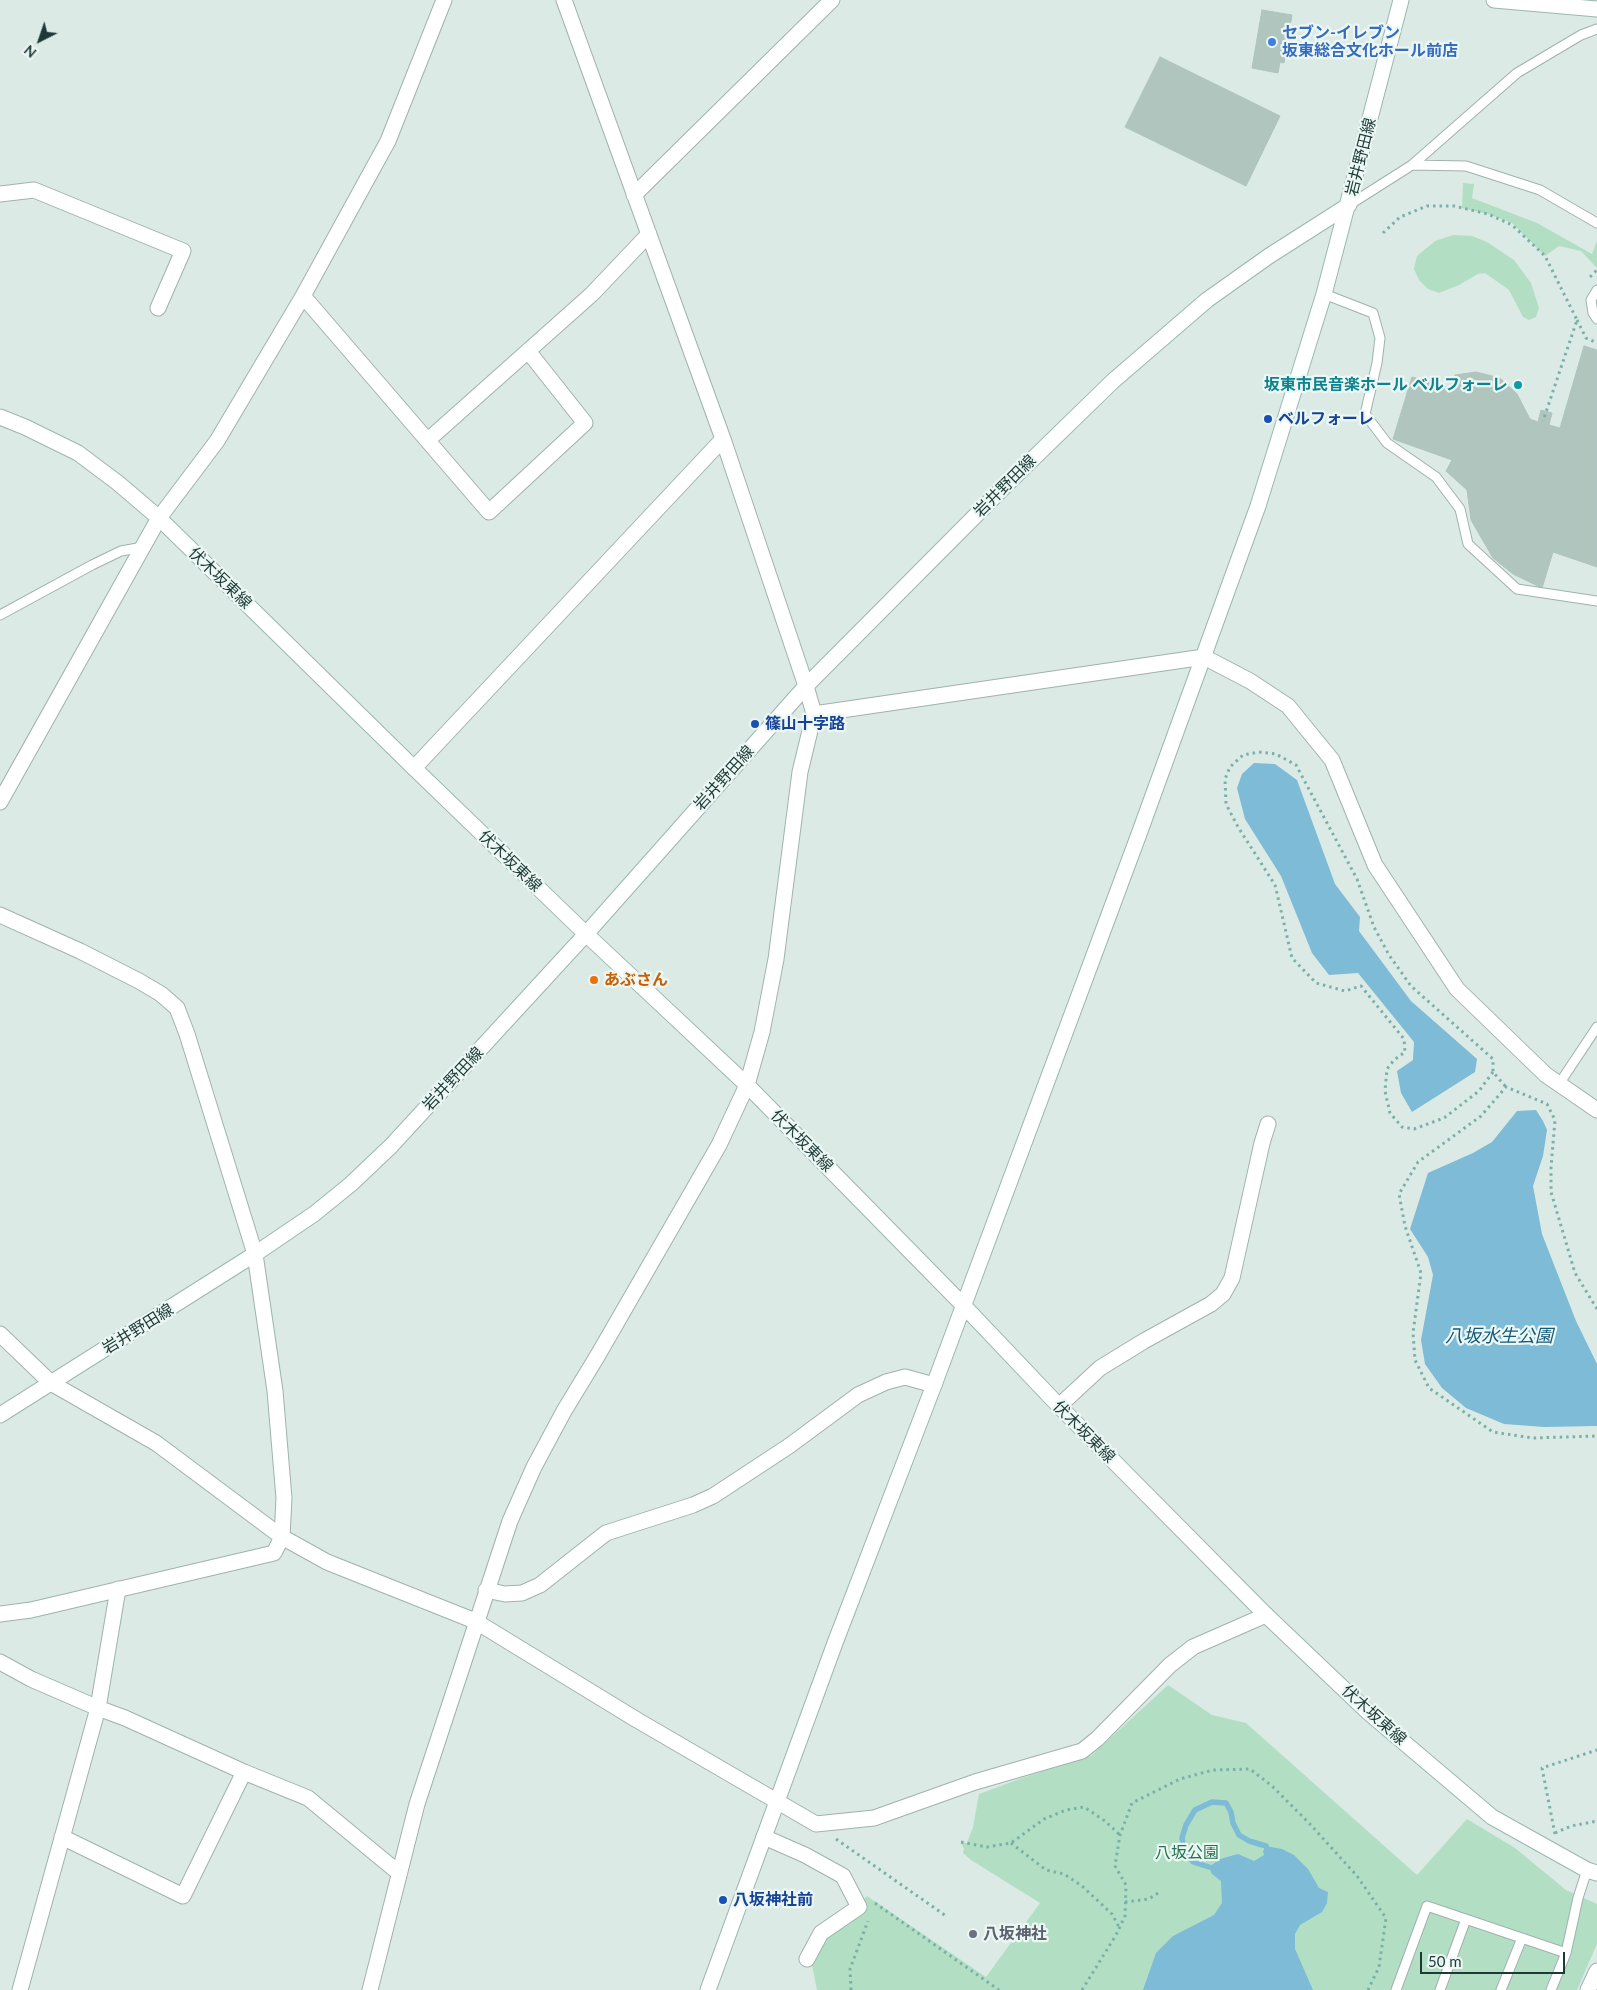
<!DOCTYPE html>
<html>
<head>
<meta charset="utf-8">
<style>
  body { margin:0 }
  #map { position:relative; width:1597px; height:1990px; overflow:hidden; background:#dceae6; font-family:Lato,sans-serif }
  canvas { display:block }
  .north { position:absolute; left:15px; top:15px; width:50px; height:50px; -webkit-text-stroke:4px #ecf7f3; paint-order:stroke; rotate:221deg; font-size:14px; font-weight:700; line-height:20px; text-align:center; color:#1d3a37 }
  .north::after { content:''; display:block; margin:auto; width:18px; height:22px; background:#1d3a37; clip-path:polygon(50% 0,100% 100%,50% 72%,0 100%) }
  .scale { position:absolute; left:1420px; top:1952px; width:145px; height:22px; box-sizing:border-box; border:2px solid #1d3a37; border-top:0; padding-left:6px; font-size:15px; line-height:18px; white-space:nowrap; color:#1d3a37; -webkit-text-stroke:4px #ecf7f3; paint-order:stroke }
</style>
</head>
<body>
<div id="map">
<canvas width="1597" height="1990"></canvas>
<div class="north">N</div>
<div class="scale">50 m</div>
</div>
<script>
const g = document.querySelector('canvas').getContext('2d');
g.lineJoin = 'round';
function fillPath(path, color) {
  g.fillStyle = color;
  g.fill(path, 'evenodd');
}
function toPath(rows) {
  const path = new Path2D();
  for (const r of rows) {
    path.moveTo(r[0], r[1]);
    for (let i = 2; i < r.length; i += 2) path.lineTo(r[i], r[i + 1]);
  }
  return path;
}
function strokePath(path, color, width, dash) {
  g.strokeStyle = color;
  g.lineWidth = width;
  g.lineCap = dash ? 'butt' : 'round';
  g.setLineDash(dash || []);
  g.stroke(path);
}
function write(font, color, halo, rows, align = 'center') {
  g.font = font + ' Lato,"Noto Sans JP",sans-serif';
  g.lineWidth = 4.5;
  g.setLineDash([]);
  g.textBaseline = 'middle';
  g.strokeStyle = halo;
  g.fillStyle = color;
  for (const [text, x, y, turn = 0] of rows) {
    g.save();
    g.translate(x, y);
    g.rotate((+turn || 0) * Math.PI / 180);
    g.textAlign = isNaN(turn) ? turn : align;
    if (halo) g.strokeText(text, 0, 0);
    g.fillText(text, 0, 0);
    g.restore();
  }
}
fillPath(toPath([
  [1463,183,1474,184,1472,198,1537,223,1592,254,1597,241,1597,268,1581,251,1559,246,1545,256,1512,223,1488,214,1462,208],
  [1453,235,1472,236,1487,242,1514,260,1531,283,1539,308,1536,317,1529,320,1523,317,1509,290,1485,273,1478,274,1459,285,1439,293,1428,289,1419,280,1414,269,1417,256,1435,241],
  [1168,1685,1212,1715,1246,1723,1417,1875,1467,1819,1515,1848,1566,1890,1597,1904,1597,1944,1577,1990,817,1990,812,1965,823,1939,867,1896,986,1977,1040,1903,971,1860,963,1853,964,1849,961,1842,967,1843,973,1827,979,1794,1022,1778,1091,1756]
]), '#b2dec4');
fillPath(toPath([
  [1254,763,1275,764,1297,780,1335,884,1360,917,1359,931,1411,1001,1477,1059,1475,1072,1412,1112,1401,1093,1397,1071,1413,1060,1414,1042,1358,973,1329,975,1312,953,1281,876,1245,819,1237,788,1242,774],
  [1536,1110,1543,1121,1547,1130,1543,1156,1533,1186,1542,1234,1576,1321,1597,1364,1597,1426,1544,1427,1504,1424,1466,1408,1442,1388,1425,1364,1421,1340,1433,1275,1428,1257,1410,1229,1428,1173,1473,1153,1492,1142,1517,1111],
  [1266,1846,1282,1849,1294,1855,1308,1869,1319,1888,1328,1892,1327,1903,1322,1912,1300,1925,1295,1934,1295,1949,1313,1990,1143,1990,1156,1953,1173,1936,1214,1915,1222,1903,1221,1881,1212,1874,1209,1867,1220,1859,1238,1854,1254,1861,1264,1855,1263,1851]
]), '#7dbbd6');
strokePath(toPath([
  [1209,1867,1193,1862,1184,1849,1182,1838,1186,1825,1195,1810,1212,1802,1226,1803,1231,1812,1233,1823,1239,1835,1249,1841,1266,1846]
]), '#7dbbd6', 5.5);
const building = toPath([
  [1262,10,1292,15,1284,63,1280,62,1278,73,1252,68,1262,10],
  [1160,57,1280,116,1246,186,1125,127,1160,57],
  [1584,346,1597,350,1597,567,1553,552,1542,588,1513,574,1493,558,1471,520,1467,490,1446,471,1452,460,1393,439,1412,377,1451,388,1455,375,1476,372,1500,378,1517,394,1530,419,1538,422,1541,410,1552,413,1549,425,1560,428,1584,346]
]);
fillPath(building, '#b1c5bf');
strokePath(building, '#aec4be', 1);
const lane = toPath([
  [1412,165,1466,166,1540,190,1597,223],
  [1349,205,1412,165,1517,73,1581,35,1597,29],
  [1597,290,1591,300,1593,313,1597,319],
  [1324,294,1373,313,1380,338,1377,363,1365,414,1387,443,1436,477,1460,509,1468,544,1517,589,1597,601],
  [0,615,92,565,121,551,143,547],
  [1559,1084,1597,1027],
  [1396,1990,1427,1906,1566,1953],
  [1440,1990,1466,1919],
  [1501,1990,1522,1938],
  [1551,1990,1566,1953,1578,1898,1587,1870]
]);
const street = toPath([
  [0,194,34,190,183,251,158,308],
  [634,195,832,0],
  [303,296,489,512,585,423,528,351],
  [428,440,592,294,649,234],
  [814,714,1204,657,1250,681,1288,706,1332,760,1375,865,1457,989,1546,1075,1597,1110],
  [414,768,723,439],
  [0,802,159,518,217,441,303,296,388,141,444,0],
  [0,915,80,951,139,981,161,994,177,1008,187,1034,255,1254,275,1391,284,1498,282,1537,274,1553,31,1610,0,1614],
  [0,1334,51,1383,156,1443,282,1537,327,1562,475,1621,637,1720,816,1824,874,1818,975,1782,1082,1751,1097,1739,1170,1665,1193,1647,1266,1615],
  [1059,1406,1100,1368,1144,1341,1211,1304,1223,1294,1232,1278,1262,1143,1268,1124],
  [486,1590,505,1594,522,1593,540,1585,606,1533,693,1505,713,1496,789,1446,858,1395,886,1382,905,1377,934,1385],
  [0,1662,31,1679,98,1708,125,1718,244,1772,308,1798,399,1873],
  [62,1837,183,1896,244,1772],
  [764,1837,805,1855,843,1876,859,1907,821,1933,807,1959],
  [20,1990,98,1708,118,1589],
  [370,1990,417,1804,510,1521,534,1467,564,1411,598,1355,719,1145,747,1085,762,1032,776,959,800,772,814,714,806,686,723,439,564,0],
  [1588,1990,1597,1971]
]);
const secondary = toPath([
  [1494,0,1597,9],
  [0,417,25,427,78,453,118,483,159,518,414,768,586,934,747,1085,963,1305,1059,1406,1266,1615,1368,1712,1492,1817,1587,1870,1597,1873],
  [0,1415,255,1254,314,1214,351,1184,391,1146,586,934,806,686,1006,485,1113,381,1207,300,1269,256,1349,205],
  [708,1990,835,1643,934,1385,1139,834,1258,506,1324,294,1401,0]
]);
strokePath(lane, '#9fb2ae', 11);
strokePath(street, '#9fb2ae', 17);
strokePath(secondary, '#9ab7b1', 17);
strokePath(toPath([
  [1383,233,1400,217,1427,206,1454,206,1488,214,1512,225,1545,256,1577,320,1543,421],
  [1590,277,1597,270],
  [1577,320,1586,338,1597,343],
  [1493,1072,1479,1091,1444,1118,1414,1129,1402,1127,1390,1113,1385,1091,1387,1069,1394,1060,1405,1052,1404,1039,1361,986,1345,991,1316,983,1292,958,1275,885,1238,827,1226,804,1225,779,1230,767,1243,755,1259,752,1276,754,1296,765,1357,879,1374,927,1389,955,1411,986,1493,1059,1493,1072,1506,1087],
  [1597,1309,1575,1273,1551,1192,1551,1168,1555,1120,1547,1104,1506,1087,1481,1116,1418,1162,1399,1194,1405,1226,1421,1273,1413,1333,1415,1360,1429,1388,1493,1432,1533,1438,1597,1436],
  [1555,1833,1571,1826,1597,1821],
  [1555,1834,1542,1768,1597,1750],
  [836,1839,946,1916],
  [961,1842,987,1847,1011,1843,1044,1819,1066,1810,1084,1807,1105,1821,1120,1835],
  [1011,1843,1046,1870,1064,1874,1082,1886,1112,1914,1119,1927],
  [1125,1902,1149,1899,1161,1891],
  [875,1903,999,1990],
  [851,1990,850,1969,868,1921],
  [1082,1990,1116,1935,1125,1916,1126,1885,1115,1866,1120,1835,1132,1803,1180,1779,1213,1770,1250,1769,1272,1786,1309,1823,1357,1876,1386,1918,1379,1967,1368,1990]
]), '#79b1a8', 3, [2.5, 4]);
strokePath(lane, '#fff', 9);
strokePath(street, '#fff', 15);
strokePath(secondary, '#fff', 15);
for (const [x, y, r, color] of [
  [1272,42,5,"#3f7fe0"],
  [1518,385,5,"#0f9aa8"],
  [1268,419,5,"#1a4fb4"],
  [755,724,5,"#1a4fb4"],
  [594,980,5,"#e8710a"],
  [723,1900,5,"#1a4fb4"],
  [973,1934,5,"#6b7280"]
]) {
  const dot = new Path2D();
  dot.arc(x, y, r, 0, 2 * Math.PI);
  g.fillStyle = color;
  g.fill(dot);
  strokePath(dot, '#ecf7f3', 2);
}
write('bold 16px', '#366cbe', '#ecf7f3', [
  ["セブン-イレブン",1282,33],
  ["坂東総合文化ホール前店",1282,51]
], 'left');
write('16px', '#1d3a37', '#ecf7f3', [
  ["岩井野田線",1361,157,-76],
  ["岩井野田線",1005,486,-45],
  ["伏木坂東線",220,578,44],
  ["岩井野田線",724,778,-48],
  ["伏木坂東線",510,861,44],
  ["岩井野田線",453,1079,-47],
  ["伏木坂東線",802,1141,45],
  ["岩井野田線",138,1329,-32],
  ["伏木坂東線",1084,1432,45],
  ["伏木坂東線",1374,1715,42]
]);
write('bold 16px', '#0d838f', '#ecf7f3', [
  ["坂東市民音楽ホール ベルフォーレ",1508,385]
], 'right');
write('bold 16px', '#164399', '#ecf7f3', [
  ["ベルフォーレ",1278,419],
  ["篠山十字路",765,724],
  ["八坂神社前",733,1900]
], 'left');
write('bold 16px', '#c56008', '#ecf7f3', [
  ["あぶさん",604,980]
], 'left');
write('16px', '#23754f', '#ecf7f3', [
  ["八坂公園",1187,1853]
]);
write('bold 16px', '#5b616d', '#ecf7f3', [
  ["八坂神社",983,1934]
], 'left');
write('italic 18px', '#125a7b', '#ecf7f3', [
  ["八坂水生公園",1499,1336]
]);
</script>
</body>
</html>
